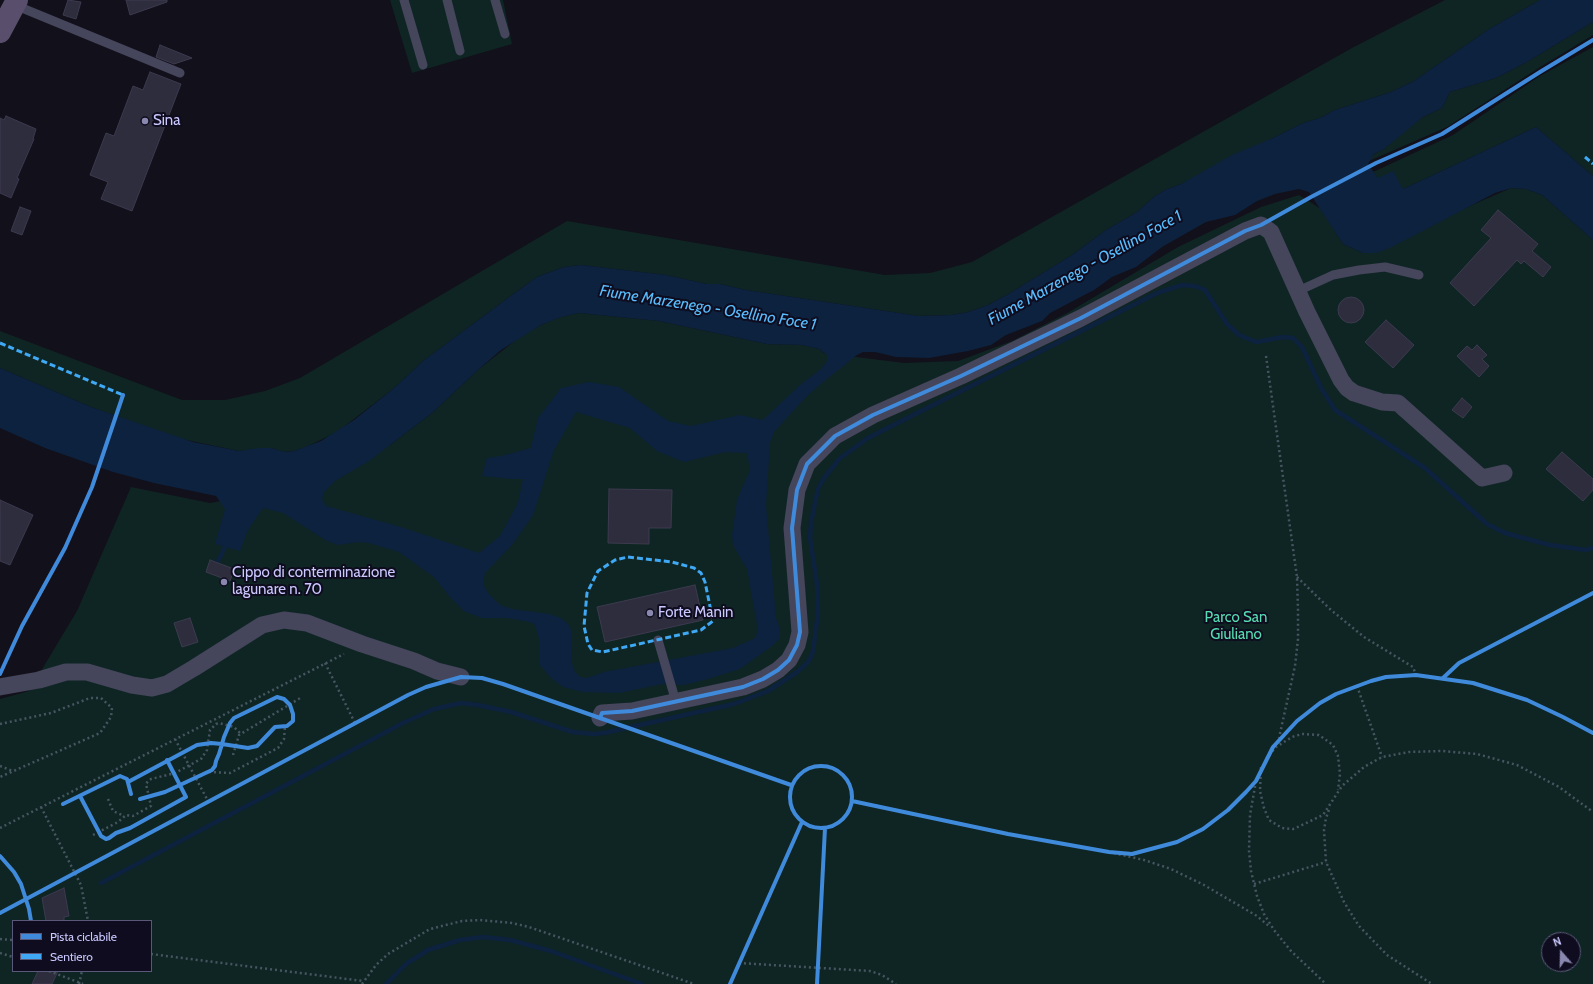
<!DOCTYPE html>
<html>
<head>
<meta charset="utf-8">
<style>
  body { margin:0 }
  #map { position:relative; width:1593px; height:984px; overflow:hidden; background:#12101a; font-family:Cabin,sans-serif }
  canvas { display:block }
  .legend { position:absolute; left:12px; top:920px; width:140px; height:52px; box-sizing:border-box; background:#0e0c1e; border:1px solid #5a5878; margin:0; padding:5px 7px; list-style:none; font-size:12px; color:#cbc9ff }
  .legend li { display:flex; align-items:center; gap:8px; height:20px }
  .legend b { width:20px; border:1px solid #5a5878 }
  .north { position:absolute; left:1541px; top:932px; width:40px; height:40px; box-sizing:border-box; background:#0e0c1e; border:1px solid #5a5878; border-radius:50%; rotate:340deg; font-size:11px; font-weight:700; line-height:16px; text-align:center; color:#cbc9ff }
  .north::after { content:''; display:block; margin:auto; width:14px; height:18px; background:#8a88af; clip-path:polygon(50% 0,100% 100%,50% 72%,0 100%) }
</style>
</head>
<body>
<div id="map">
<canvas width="1593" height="984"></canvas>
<ul class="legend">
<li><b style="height:5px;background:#408adc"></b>Pista ciclabile</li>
<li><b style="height:5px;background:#3fa9f5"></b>Sentiero</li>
</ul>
<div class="north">N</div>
</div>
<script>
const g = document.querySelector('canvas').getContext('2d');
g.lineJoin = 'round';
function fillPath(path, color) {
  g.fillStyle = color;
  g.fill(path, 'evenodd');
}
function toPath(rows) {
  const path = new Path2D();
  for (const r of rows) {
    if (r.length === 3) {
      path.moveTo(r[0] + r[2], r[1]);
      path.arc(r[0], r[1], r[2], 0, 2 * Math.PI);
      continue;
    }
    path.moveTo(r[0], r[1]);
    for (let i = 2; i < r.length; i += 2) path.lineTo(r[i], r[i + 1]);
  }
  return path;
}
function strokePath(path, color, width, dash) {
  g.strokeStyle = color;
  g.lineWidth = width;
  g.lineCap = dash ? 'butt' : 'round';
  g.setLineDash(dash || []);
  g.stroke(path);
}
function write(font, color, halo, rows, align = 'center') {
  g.font = font + ' Cabin,sans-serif';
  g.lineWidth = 4;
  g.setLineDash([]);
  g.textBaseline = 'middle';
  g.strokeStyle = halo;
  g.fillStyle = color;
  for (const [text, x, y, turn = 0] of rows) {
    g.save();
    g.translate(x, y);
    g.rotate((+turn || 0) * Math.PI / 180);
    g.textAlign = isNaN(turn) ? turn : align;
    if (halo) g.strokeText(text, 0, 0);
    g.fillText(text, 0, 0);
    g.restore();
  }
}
fillPath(toPath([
  [390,0,503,0,512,44,412,73],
  [1445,0,1540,0,1489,29,1414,81,1391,92,1335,110,1320,118,1303,123,1181,184,1165,190,1155,196,1137,212,1106,230,1072,255,1010,293,988,305,968,312,952,315,919,316,746,290,720,284,707,284,666,275,581,265,564,267,537,277,516,292,423,361,393,389,337,432,306,447,294,451,284,452,271,448,239,451,177,438,91,407,0,368,0,331,182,400,225,400,265,391,300,378,567,221,885,275,930,273,972,262,1352,48],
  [1593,22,1593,35,1537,69,1447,127,1369,161,1374,154,1384,149,1405,130,1423,117,1442,108,1450,92,1496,78,1527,62],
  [1593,47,1593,176,1536,127,1403,189,1378,178,1373,172,1453,135,1540,76],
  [1511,188,1526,189,1542,195,1593,240,1593,984,0,984,0,699,29,691,77,611,131,487,210,503,306,485,390,445,432,413,479,369,521,336,541,325,560,317,579,313,659,321,767,344,802,345,819,349,824,353,904,363,958,361,1012,341,1069,312,1178,247,1261,207,1299,195,1321,209,1343,244,1363,253],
  [13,921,151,921,151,971,13,971],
  [1549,940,1573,940,1573,964,1549,964]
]), '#0f2524');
fillPath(toPath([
  [1540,0,1593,0,1593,22,1527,62,1496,78,1450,92,1442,108,1423,117,1384,149,1374,154,1368,164,1378,178,1393,171,1403,189,1536,127,1593,176,1593,240,1542,195,1526,189,1511,188,1495,193,1392,247,1376,253,1363,253,1343,244,1309,192,1299,189,1275,194,1257,201,1235,215,1206,222,1162,247,1136,267,1112,277,1094,290,1050,313,1042,321,1006,335,991,345,968,351,929,358,896,357,875,352,863,352,857,355,822,383,806,397,774,432,770,443,766,505,776,618,780,630,780,638,772,646,740,669,708,679,684,685,662,684,619,693,583,692,563,687,551,678,540,665,540,642,535,625,530,622,507,618,482,618,464,611,450,597,434,577,399,552,369,543,358,542,338,545,327,541,283,513,263,508,248,530,240,551,215,544,225,509,216,496,154,483,113,472,45,448,0,428,0,368,91,407,193,442,239,451,259,448,271,448,285,452,294,451,321,441,354,420,393,389,423,361,516,292,537,277,564,267,581,265,666,275,707,284,720,284,746,290,919,316,952,315,968,312,988,305,1010,293,1072,255,1106,230,1137,212,1155,196,1165,190,1181,184,1232,155,1273,138,1303,123,1320,118,1335,110,1391,92,1414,81,1489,29],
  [579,313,659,321,767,344,802,345,819,349,827,355,827,361,821,369,800,385,763,420,740,415,691,426,668,421,619,387,589,382,561,388,538,418,531,448,501,456,487,458,482,476,511,479,523,479,518,503,500,536,479,553,401,527,326,506,322,499,324,492,335,481,369,461,432,413,479,369,501,350,541,325,561,317],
  [576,412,630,428,657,451,684,462,725,452,747,453,750,470,737,500,732,535,733,545,747,569,758,630,755,638,733,648,604,672,587,678,580,677,575,672,572,664,571,652,572,640,571,630,568,624,561,618,549,614,512,609,500,605,488,593,483,584,485,573,512,545,533,515,554,450]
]), '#0d223e');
strokePath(toPath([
  [215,567,227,543],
  [101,883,403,723,434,709,461,703,478,705,511,712,573,732,593,734,604,733,734,704,768,691,797,672,808,662,813,652,818,613,817,584,810,538,811,522,818,489,824,478,839,459,868,438,925,409,1157,293,1182,285,1195,286,1205,290,1227,324,1239,335,1256,342,1283,337,1293,338,1302,347,1321,388,1335,410,1425,468,1487,524,1505,533,1550,545,1586,550,1593,548],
  [386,984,406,964,428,950,460,940,483,937,510,940,551,951,642,984]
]), '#0d223e', 4.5);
const building = toPath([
  [68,0,81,2,76,19,63,15,68,0],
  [126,0,167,0,167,2,130,15,126,0],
  [160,45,192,58,174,64,156,57,160,45],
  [150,72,181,84,132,211,101,199,108,182,90,175,106,133,114,136,133,86,143,90,150,72],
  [6,116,36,129,33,139,34,139,17,178,19,179,11,198,0,193,0,118,4,120,6,116],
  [20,207,31,211,22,235,11,231,20,207],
  [1498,210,1538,244,1532,251,1551,267,1543,277,1524,261,1521,264,1517,260,1474,306,1450,283,1491,238,1481,230,1498,210],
  [1351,310,13],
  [1386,320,1414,345,1393,368,1365,342,1386,320],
  [1477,345,1487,355,1482,359,1489,366,1479,377,1457,356,1467,346,1472,350,1477,345],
  [1462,398,1472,407,1463,418,1452,410,1462,398],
  [1562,452,1593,479,1593,490,1583,501,1546,469,1562,452],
  [609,489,672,490,671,528,649,528,649,544,608,543,609,489],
  [0,500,33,515,10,565,0,561,0,500],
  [210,560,234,569,230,581,206,572,210,560],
  [695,585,703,620,605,642,597,607,695,585],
  [190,618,198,642,182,647,174,623,190,618],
  [64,888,69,916,64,917,64,921,46,921,42,898,64,888],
  [38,971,58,971,52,984,32,984,38,971]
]);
fillPath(building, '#2e2d3d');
strokePath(building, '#3c3a4f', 1);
strokePath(toPath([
  [1266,356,1297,577,1298,610,1298,639,1295,666,1279,738],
  [1297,577,1331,610,1364,637,1413,667,1416,675],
  [325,663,355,723],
  [1357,686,1382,757],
  [0,724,51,713,90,698,101,698,112,708,111,717,100,733,0,777],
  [175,739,208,801],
  [233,755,239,735,302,697],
  [1266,759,1276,747,1292,737,1302,734,1319,735,1333,745,1338,756,1340,774,1338,790],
  [0,766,13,771],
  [1261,767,1260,791,1264,808,1269,820,1282,828,1293,829,1300,826,1323,815,1342,786,1364,767,1382,757,1409,752,1442,751,1477,754,1517,765,1559,787,1593,812],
  [209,772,230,773,278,748,284,739,285,726],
  [1256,781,1250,815,1249,851,1251,871,1257,896,1264,914,1274,930,1291,951,1326,984],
  [108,799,113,811,124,816],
  [41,807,81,885,88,921],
  [1329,810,1326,818,1324,830,1326,862,1344,902,1359,926,1387,955,1432,984],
  [0,828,344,654],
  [93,835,118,822,126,815,133,816,151,806,146,784,148,781,151,779,175,773,201,759,207,750,210,730,216,724,219,723,234,727,241,734],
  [1109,852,1144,860,1171,869,1204,885,1257,916,1270,927],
  [1254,884,1326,862],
  [0,939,13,940],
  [0,953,13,957],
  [151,954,363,981],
  [739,963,870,971,882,975,896,984],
  [49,971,83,984],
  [79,984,82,971],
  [362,984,376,965,388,954,430,929,462,921,480,920,512,923,529,927,694,984]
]), '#465661', 2.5, [2, 3]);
strokePath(toPath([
  [404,0,423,65],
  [447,0,460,51],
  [495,0,505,34],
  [15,4,22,8,180,73],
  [1298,291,1333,275,1359,270,1385,267,1419,275],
  [658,640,676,702]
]), '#45455b', 9);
strokePath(toPath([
  [0,687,39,680,66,672,87,672,132,685,152,688,167,684,194,668,262,625,284,620,307,623,362,644,414,661,437,671,461,677],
  [600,718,602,713,632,711,743,687,763,679,778,670,789,660,797,645,800,632,792,528,797,490,807,464,835,436,873,415,961,376,1081,318,1245,231,1261,225,1271,232,1307,312,1341,380,1347,388,1354,393,1382,402,1398,403,1482,478,1504,473]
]), '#45455b', 17);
strokePath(toPath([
  [0,32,17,0]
]), '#594f6d', 22);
strokePath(toPath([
  [1585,157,1593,164],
  [0,343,123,395,123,397],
  [628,557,672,562,694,568,701,573,705,582,713,621,701,630,603,652,592,650,588,644,584,626,587,593,598,571,615,560,628,557]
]), '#3fa9f5', 3, [6, 3]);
strokePath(toPath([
  [0,674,22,626,65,548,92,487,123,395],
  [1443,678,1459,663,1593,593],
  [600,718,602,713,632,711,743,687,763,679,778,670,789,660,797,645,800,632,792,528,797,490,807,464,835,436,873,415,961,376,1081,318,1245,231,1261,225,1311,197,1376,163,1442,134,1540,72,1593,40],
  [821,797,31],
  [128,782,197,745,211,743,222,744,248,748,257,746,275,727,287,726,293,721,293,714,290,705,284,699,277,697,234,718,230,723,224,737,222,744,219,754,216,761,215,766,212,770,165,792,140,799],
  [80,796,101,836,106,839,109,838,116,833,130,828,186,797,167,760],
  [852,801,1008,834,1109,852,1132,854,1177,842,1203,829,1228,810,1246,792,1256,781,1273,747,1297,721,1320,703,1336,694,1371,681,1386,677,1416,675,1473,683,1527,700,1563,717,1593,733],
  [63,804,120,776,127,779,131,794],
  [0,856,14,872,21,884,29,909,31,921],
  [0,913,408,695,426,687,461,677,482,678,503,684,791,785],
  [730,984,802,822],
  [817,984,825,828]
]), '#408adc', 4);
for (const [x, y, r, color] of [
  [145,121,4,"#8a88af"],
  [224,582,4,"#8a88af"],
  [650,613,4,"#8a88af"]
]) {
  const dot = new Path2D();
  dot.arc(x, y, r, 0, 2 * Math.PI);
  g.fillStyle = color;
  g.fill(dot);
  strokePath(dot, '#0e0c1e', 1.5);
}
write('15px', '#cbc9ff', '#0e0c1e', [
  ["Sina",153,121],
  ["Cippo di conterminazione",232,573],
  ["lagunare n. 70",232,590],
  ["Forte Manin",658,613]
], 'left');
write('15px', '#56deb2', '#0e0c1e', [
  ["Parco San",1236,618],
  ["Giuliano",1236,635]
]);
write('italic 16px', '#58bdfe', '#0e0c1e', [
  ["Fiume Marzenego - Osellino Foce 1",1085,268,-29],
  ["Fiume Marzenego - Osellino Foce 1",708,308,9]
]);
</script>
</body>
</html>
